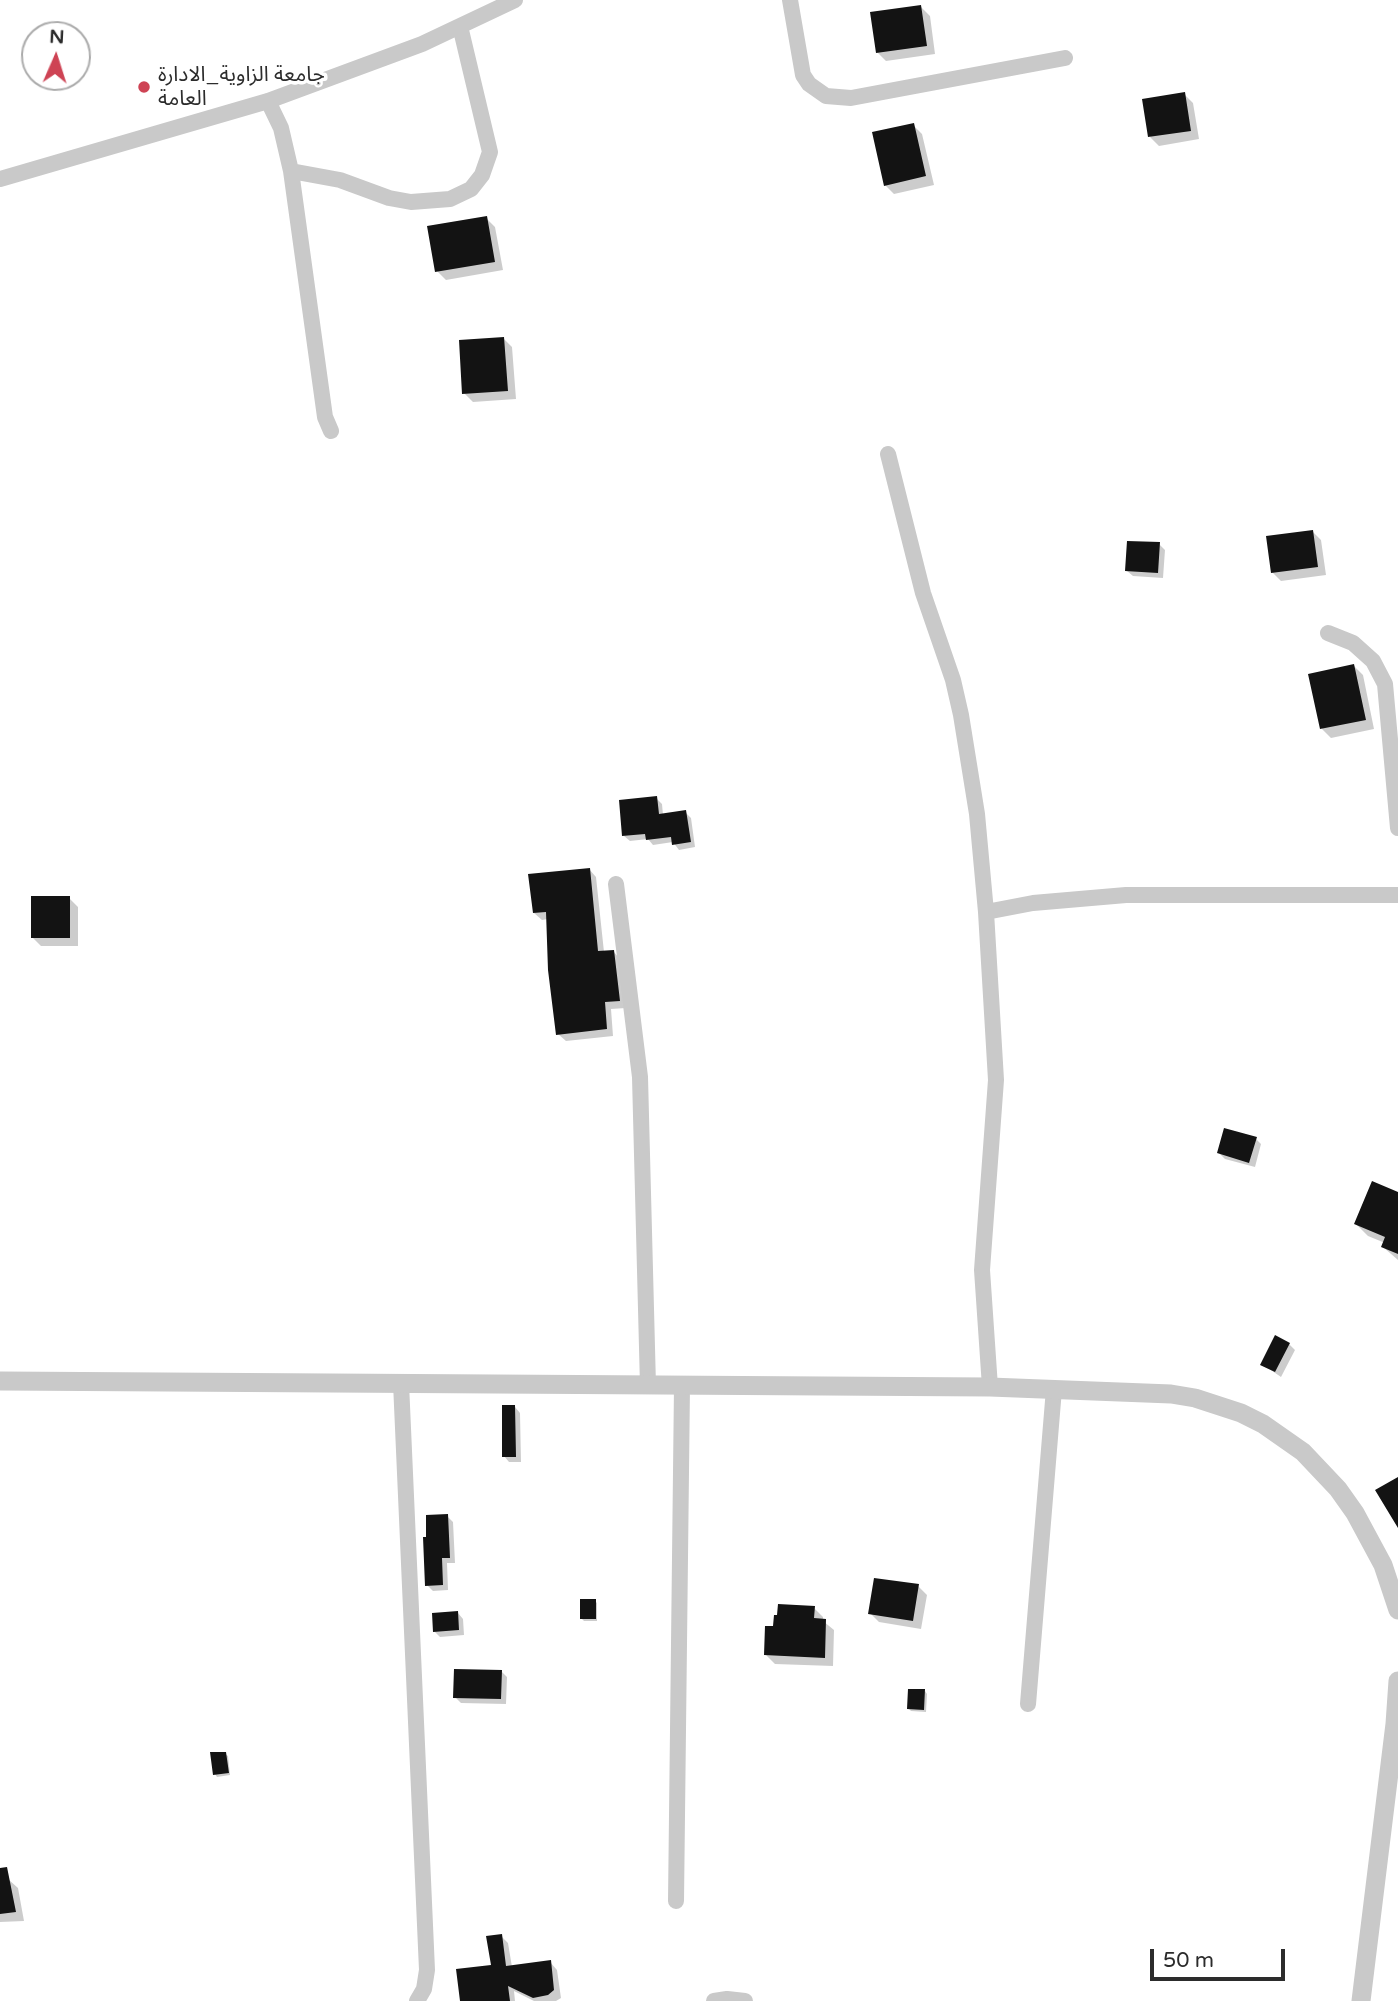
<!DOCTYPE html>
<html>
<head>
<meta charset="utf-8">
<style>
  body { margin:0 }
  #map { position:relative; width:1398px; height:2001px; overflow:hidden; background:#fff; font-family:"Varela Round",sans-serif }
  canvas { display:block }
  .north { position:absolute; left:21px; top:21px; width:70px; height:70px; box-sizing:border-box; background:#fff; border:2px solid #ababab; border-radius:50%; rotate:3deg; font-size:19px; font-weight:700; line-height:28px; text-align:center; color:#2c2c2c }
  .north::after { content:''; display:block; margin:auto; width:24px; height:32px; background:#ce4354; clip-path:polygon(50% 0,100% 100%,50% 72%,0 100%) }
  .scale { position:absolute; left:1150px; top:1949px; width:135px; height:32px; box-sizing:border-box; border:4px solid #2c2c2c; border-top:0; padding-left:9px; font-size:21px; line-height:24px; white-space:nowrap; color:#2c2c2c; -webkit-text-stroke:5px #fff; paint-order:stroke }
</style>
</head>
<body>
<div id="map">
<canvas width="1398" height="2001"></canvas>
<div class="north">N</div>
<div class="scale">50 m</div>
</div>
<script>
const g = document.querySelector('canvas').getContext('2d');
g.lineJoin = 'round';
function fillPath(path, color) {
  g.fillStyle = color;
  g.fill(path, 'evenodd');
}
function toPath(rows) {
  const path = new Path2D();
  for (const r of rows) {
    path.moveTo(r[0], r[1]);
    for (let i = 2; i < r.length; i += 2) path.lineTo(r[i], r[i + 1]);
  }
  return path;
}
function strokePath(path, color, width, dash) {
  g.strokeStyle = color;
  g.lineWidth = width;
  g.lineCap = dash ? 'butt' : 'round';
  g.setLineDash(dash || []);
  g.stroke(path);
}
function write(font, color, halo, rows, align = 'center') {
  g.font = font + ' "Varela Round","Noto Sans Arabic",sans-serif';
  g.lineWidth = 7;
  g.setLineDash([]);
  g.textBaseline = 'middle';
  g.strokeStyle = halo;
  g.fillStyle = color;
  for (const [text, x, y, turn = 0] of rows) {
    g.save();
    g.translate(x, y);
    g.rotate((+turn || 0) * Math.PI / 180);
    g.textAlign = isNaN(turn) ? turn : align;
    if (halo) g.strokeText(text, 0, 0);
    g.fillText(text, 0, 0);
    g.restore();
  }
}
fillPath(toPath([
  [921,7,930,16,935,54,886,61,877,52],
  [1184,94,1193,103,1199,139,1159,146,1150,137],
  [913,125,922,134,934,185,894,194,885,185],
  [486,218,495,227,503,270,446,280,437,271],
  [503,338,512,347,516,399,473,402,464,393],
  [1312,531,1321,540,1326,575,1281,581,1272,572],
  [1159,544,1165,550,1163,578,1133,576,1127,571],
  [1354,666,1363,675,1374,729,1331,738,1322,729],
  [656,798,662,804,663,815,685,812,691,818,695,847,679,850,673,842,653,845,648,839,630,841,624,836],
  [589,869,596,877,604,952,613,951,620,959,626,1008,611,1009,613,1036,566,1041,558,1034,548,919,542,920,534,913],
  [69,898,78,907,78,946,41,946,32,937],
  [1256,1139,1261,1144,1255,1167,1225,1159,1219,1153],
  [1398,1194,1398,1260,1383,1247,1385,1243,1368,1236,1356,1224],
  [1289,1344,1295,1350,1281,1377,1262,1364],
  [515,1407,520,1413,521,1462,509,1462,504,1456],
  [447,1516,453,1522,455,1563,447,1563,448,1590,433,1591,427,1585],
  [918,1586,927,1595,921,1629,879,1622,870,1613],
  [595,1601,597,1603,597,1621,584,1621,582,1619],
  [814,1608,823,1617,823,1621,834,1630,833,1666,775,1664,766,1655,775,1628],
  [458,1613,463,1619,464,1635,440,1637,434,1631],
  [501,1671,507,1677,506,1704,461,1703,455,1697],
  [925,1691,927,1694,926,1712,911,1711,909,1709],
  [225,1754,228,1756,230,1775,217,1777,215,1774],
  [0,1877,8,1879,18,1888,24,1921,0,1922],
  [501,1936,508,1943,512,1967,550,1962,557,1970,561,1998,556,2001,534,2001,514,1991,515,2001,462,2001,493,1967]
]), '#0003');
fillPath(toPath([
  [921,5,927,46,876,53,870,12],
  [1185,92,1191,131,1148,137,1142,99],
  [914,123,926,176,884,186,872,132],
  [487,216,495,262,435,272,427,226],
  [504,337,508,391,462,394,459,340],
  [1313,530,1318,567,1271,573,1266,536],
  [1127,541,1160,542,1158,573,1125,571],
  [1354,664,1366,720,1320,729,1308,674],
  [657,796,659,814,686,810,691,842,672,845,671,837,646,840,645,834,622,836,619,800],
  [590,868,598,951,614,950,620,1001,605,1002,607,1029,556,1035,548,970,546,912,533,913,528,874],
  [31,896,70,896,70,938,31,938],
  [1224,1128,1257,1137,1249,1163,1217,1153],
  [1372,1181,1398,1192,1398,1254,1381,1247,1385,1237,1354,1224],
  [1275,1335,1290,1343,1275,1372,1260,1365],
  [502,1405,515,1405,516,1457,502,1457],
  [1398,1477,1398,1528,1375,1490],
  [448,1514,450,1558,442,1558,443,1585,425,1586,423,1537,426,1537,426,1515],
  [874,1578,919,1584,913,1621,868,1614],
  [580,1599,596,1599,596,1619,580,1619],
  [778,1604,815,1606,814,1618,826,1619,825,1658,764,1655,765,1626,773,1626,774,1615,777,1615],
  [458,1611,459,1630,433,1632,432,1613],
  [454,1669,502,1670,501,1699,453,1698],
  [908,1689,925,1689,924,1710,907,1709],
  [210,1752,226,1752,229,1773,213,1775],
  [7,1867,16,1912,0,1914,0,1868],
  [502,1934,506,1966,551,1960,554,1990,548,1995,533,1998,508,1986,510,2001,460,2001,456,1969,491,1965,486,1936]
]), '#131313');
strokePath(toPath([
  [790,0,803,75,809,84,826,96,851,98,1065,58],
  [268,101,281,128,291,171,325,417,331,431],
  [291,171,340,180,389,198,411,202,450,199,471,189,482,175,490,152,460,26],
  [0,179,268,101,422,44,515,0],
  [888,454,923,593,953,680,961,715,977,814,986,912],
  [1328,633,1353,643,1373,661,1385,684,1398,828],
  [616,884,640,1077,648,1386],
  [401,1383,427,1970,424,1989,417,2001],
  [990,1387,982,1270,996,1080,986,912,1033,903,1126,895,1398,895],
  [1028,1704,1054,1389],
  [676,1901,682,1386],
  [714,2001,727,1999,745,2001]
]), '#c9c9c9', 16);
strokePath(toPath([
  [0,1381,990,1387,1171,1394,1195,1398,1241,1413,1263,1424,1303,1452,1338,1489,1355,1513,1383,1565,1398,1610],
  [1361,2001,1395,1724,1398,1681]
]), '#c9c9c9', 19);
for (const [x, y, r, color] of [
  [144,87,7,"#ce4354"]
]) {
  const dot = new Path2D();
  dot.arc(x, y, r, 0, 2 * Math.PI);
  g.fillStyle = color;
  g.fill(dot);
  strokePath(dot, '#fff', 2.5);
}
write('21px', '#2c2c2c', '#fff', [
  ["جامعة الزاوية_الادارة",158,75],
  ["العامة",158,99]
], 'left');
</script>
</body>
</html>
